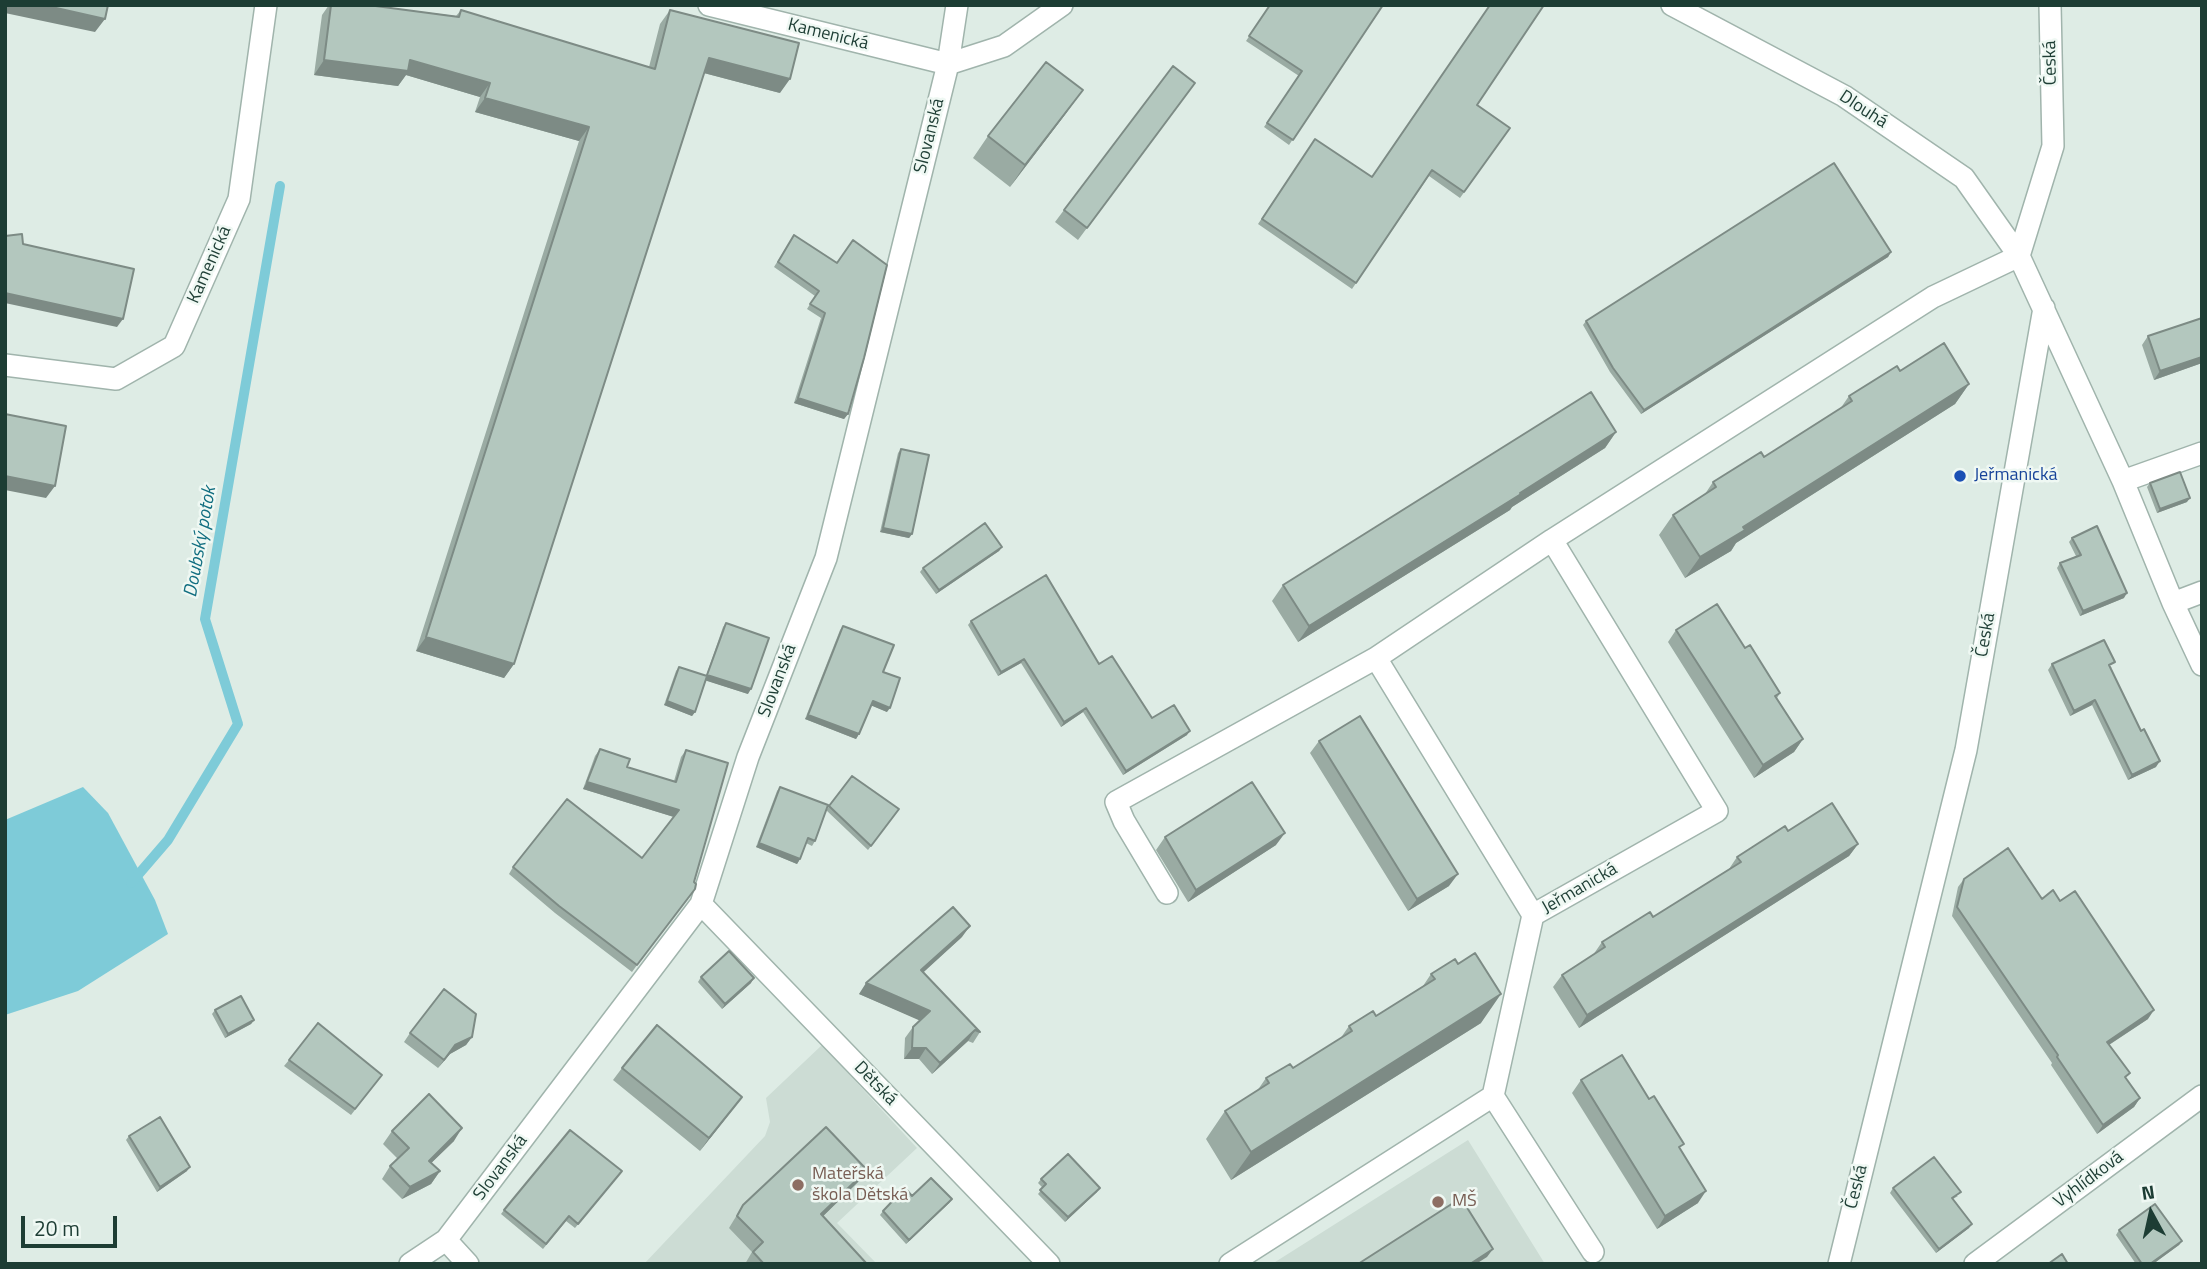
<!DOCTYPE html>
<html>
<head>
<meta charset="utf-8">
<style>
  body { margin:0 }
  #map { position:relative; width:2207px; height:1269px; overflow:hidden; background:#deece5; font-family:"Titillium Web",sans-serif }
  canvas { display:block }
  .frame { position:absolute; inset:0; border:7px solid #1d3d34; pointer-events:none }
  .north { position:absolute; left:2116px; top:1178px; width:70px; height:70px; -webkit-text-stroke:5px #eff8f3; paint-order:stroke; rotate:352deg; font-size:19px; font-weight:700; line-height:28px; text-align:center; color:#1d3d34 }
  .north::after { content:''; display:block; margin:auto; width:24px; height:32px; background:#1d3d34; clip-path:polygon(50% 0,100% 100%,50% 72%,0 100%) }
  .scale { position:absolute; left:21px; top:1216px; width:96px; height:32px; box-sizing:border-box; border:4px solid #1d3d34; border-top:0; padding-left:9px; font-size:21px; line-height:24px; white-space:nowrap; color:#1d3d34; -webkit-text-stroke:5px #eff8f3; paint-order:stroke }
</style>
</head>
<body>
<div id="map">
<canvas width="2207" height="1269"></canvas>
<div class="frame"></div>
<div class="north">N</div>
<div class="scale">20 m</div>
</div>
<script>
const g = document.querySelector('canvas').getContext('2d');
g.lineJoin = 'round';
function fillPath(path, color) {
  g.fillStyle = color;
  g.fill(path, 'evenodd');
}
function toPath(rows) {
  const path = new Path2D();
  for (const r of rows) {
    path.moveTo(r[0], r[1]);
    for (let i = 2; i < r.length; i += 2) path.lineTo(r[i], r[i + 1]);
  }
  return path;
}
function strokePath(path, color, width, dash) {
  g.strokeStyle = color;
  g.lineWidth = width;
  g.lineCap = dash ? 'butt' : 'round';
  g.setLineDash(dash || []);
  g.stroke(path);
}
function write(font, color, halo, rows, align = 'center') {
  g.font = font + ' "Titillium Web",sans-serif';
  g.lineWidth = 5;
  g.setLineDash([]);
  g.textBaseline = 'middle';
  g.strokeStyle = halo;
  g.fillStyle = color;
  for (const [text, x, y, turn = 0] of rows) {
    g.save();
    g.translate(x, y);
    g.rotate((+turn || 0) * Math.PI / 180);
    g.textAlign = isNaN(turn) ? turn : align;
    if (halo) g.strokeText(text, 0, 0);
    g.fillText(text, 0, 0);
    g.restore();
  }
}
fillPath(toPath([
  [822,1045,917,1148,837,1223,877,1264,644,1264,765,1136,770,1122,766,1098],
  [1468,1140,1545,1264,1272,1264]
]), '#ccdcd4');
fillPath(toPath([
  [83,787,108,813,155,900,168,934,78,991,5,1015,5,820]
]), '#7ecbd8');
strokePath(toPath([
  [131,883,168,840,238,724,205,619,280,186]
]), '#7ecbd8', 10);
const street = toPath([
  [709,5,948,64],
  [1672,5,1844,96,1964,178,2019,256,2123,481,2173,603,2202,665],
  [948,64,1004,46,1062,5],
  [2019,256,2053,146,2050,5],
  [5,365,116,379,174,346,239,199,266,5],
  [2123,481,2202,453],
  [2173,603,2202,592],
  [1167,893,1124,821,1116,802,1376,658],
  [701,904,1049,1264],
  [1533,915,1717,811,1552,540],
  [1493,1096,1593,1252],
  [446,1240,468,1264],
  [410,1264,446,1240,701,904,748,757,826,558,948,64,957,5],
  [1230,1264,1493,1096,1533,915,1376,658,1552,540,1933,297,2019,256],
  [1839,1264,1966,750,2044,308],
  [1975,1264,2202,1096]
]);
strokePath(street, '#a0b4ac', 24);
strokePath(street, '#fff', 21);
fillPath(toPath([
  [329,5,368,5,456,16,461,10,649,67,660,24,670,10,780,93,704,73,514,664,504,678,416,651,579,141,475,112,480,97,406,75,398,86,314,75,322,15],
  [1270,5,1383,5,1289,145,1264,127,1299,76,1246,41],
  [1195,83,1078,240,1055,222,1064,210],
  [1477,105,1510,128,1460,198,1429,176,1352,289,1258,224,1315,139,1372,177],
  [1067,112,1010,187,973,158,988,136],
  [794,235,837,263,848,414,844,419,794,403,821,318,807,309,815,296,774,267],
  [1891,252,1888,257,1641,414,1610,372,1583,325,1586,321],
  [2202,318,2202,363,2154,380,2142,345,2148,336],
  [1900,371,1969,384,1955,404,1736,543,1731,551,1685,578,1659,535,1673,515,1705,494,1713,482,1764,457,1840,409,1849,396],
  [1616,432,1605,448,1512,507,1510,510,1298,642,1272,601,1283,585],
  [901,449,912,534,909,538,880,532,898,453],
  [2150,483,2187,502,2157,513,2147,487],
  [2072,538,2124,598,2080,616,2057,568,2060,563,2076,556,2069,542],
  [1002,547,999,551,936,594,920,572,923,568],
  [971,621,1099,664,1152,718,1187,735,1123,775,1083,712,1061,727,1021,663,998,676,968,625],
  [726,623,748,694,705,680,695,712,692,716,664,705,676,671,679,667,706,676,723,627],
  [843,626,883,672,887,712,871,705,859,734,856,739,805,719,840,630],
  [1676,630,1745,648,1780,693,1777,698,1803,739,1794,752,1754,778,1668,642],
  [2052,664,2112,667,2110,668,2156,767,2128,780,2092,705,2070,716,2048,670],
  [1319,741,1449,886,1408,911,1310,753],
  [600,749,627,767,674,781,681,757,686,750,694,882,696,884,632,972,555,913,509,874,513,867,642,858,674,817,583,789,595,756],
  [852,776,899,809,868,850,826,810,815,841,812,846,806,843,800,859,797,864,756,847,777,791,780,787,827,809],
  [1788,831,1858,844,1849,856,1579,1028,1553,987,1562,975,1593,955,1602,942,1653,917,1729,869,1737,857],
  [1165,837,1276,845,1188,902,1156,850],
  [1964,879,2042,899,2060,901,2148,1019,2109,1045,2126,1079,2140,1098,2134,1107,2097,1134,2051,1065,2052,1063,1952,916,1958,887],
  [962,937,923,972,980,1032,973,1043,968,1041,932,1074,919,1059,904,1059,905,1038,913,1027,920,1020,859,994],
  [1431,974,1481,1023,1231,1180,1206,1139,1225,1111,1257,1091,1266,1078,1293,1068,1340,1039,1349,1026,1376,1016,1423,986],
  [701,977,751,983,722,1009,698,982],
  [215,1010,254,1020,251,1024,225,1038,212,1014],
  [410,1033,472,1037,466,1045,450,1054,438,1068,404,1042],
  [289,1060,382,1075,351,1115,284,1066],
  [622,1068,742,1097,700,1151,613,1080],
  [1581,1080,1649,1099,1680,1149,1698,1203,1657,1229,1572,1093],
  [392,1131,454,1141,431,1163,440,1171,431,1184,402,1199,382,1179,390,1166,398,1159,383,1144],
  [129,1136,187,1171,157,1192,126,1140],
  [867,1170,858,1182,823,1216,867,1264,745,1264,752,1252,729,1228,743,1205],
  [619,1175,575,1228,566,1221,543,1249,501,1214,504,1210],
  [1041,1179,1097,1192,1065,1222,1038,1194,1043,1188,1038,1183],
  [1893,1188,1958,1196,1953,1199,1969,1228,1936,1253,1890,1193],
  [912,1196,952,1199,949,1203,906,1244,880,1215,883,1211],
  [2119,1230,2182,1241,2179,1245,2153,1264,2136,1264,2116,1235]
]), '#9aaba3');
fillPath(toPath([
  [5,5,43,5,105,19,95,32,5,13],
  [709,58,790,79,780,93,700,72],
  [324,60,410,60,490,83,480,97,406,75,398,86,314,75],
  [1083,90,1067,112,1010,187,1025,165],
  [485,98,589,127,579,141,475,112],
  [1891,252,1888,257,1641,414,1644,410],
  [5,293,123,319,117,327,5,303],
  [2202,357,2202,363,2154,380,2160,371],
  [1969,384,1955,404,1736,543,1731,551,1685,578,1700,557,1743,527],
  [798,398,848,414,844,419,794,403],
  [1616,432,1605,448,1512,507,1510,510,1298,642,1309,626],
  [5,476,55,486,46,498,5,490],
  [2190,498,2187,502,2157,513,2160,509],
  [883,528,912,534,909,538,880,532],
  [1002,547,999,551,936,594,939,590],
  [2127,593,2124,598,2080,616,2083,611],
  [426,637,514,664,504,678,416,651],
  [1024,659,1021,663,998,676,1001,672],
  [707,675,751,689,748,694,704,680],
  [2095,700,2092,705,2070,716,2074,711],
  [667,701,695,712,692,716,664,705],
  [873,701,890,708,887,712,870,705],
  [1086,708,1083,712,1061,727,1064,722],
  [808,715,859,734,856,739,805,719],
  [1190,731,1187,735,1123,775,1126,771],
  [1803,739,1794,752,1754,778,1763,765],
  [2160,761,2156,767,2128,780,2132,775],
  [587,782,679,810,674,817,583,789],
  [1285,833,1276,845,1188,902,1196,890],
  [759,843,800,859,797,864,756,847],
  [1858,844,1849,856,1579,1028,1587,1015],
  [1458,874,1449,886,1408,911,1417,899],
  [970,926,962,937,914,981,921,970],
  [754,978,751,983,722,1009,725,1004],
  [866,983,930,1011,923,1022,859,994],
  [1501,994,1481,1023,1231,1180,1251,1152],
  [2154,1010,2148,1019,2101,1050,2107,1042],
  [254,1020,251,1024,225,1038,228,1034],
  [975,1030,968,1041,932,1074,940,1063],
  [472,1037,466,1045,450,1054,438,1068,455,1045],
  [912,1048,926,1048,919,1059,904,1059],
  [742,1097,733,1109,700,1151,709,1138],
  [2140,1098,2134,1107,2097,1134,2103,1125],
  [462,1128,454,1141,420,1174,429,1161],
  [190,1167,187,1171,157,1192,160,1187],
  [867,1170,858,1182,812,1227,821,1214],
  [440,1171,431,1184,402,1199,410,1187],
  [1100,1188,1097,1192,1065,1222,1068,1217],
  [1706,1191,1698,1203,1657,1229,1665,1216],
  [952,1199,949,1203,906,1244,909,1240],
  [1972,1224,1969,1228,1936,1253,1939,1249],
  [2182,1241,2179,1245,2153,1264,2150,1264],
  [1493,1249,1487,1257,1476,1264,1470,1264]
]), '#7d8b85');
const building = toPath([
  [43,5,108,5,105,19,43,5],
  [331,5,368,5,459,17,461,10,655,69,670,10,799,43,790,79,709,58,514,664,426,637,589,127,485,98,490,83,410,60,408,71,324,60,331,5],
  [1270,5,1383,5,1293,140,1267,123,1302,71,1249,36,1270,5],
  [1490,5,1544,5,1477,105,1510,128,1464,192,1432,170,1356,283,1262,219,1315,139,1372,177,1490,5],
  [1046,62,1083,90,1025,165,988,136,1046,62],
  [1173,66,1195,83,1087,228,1064,210,1173,66],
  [1834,163,1891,252,1644,410,1613,368,1586,321,1834,163],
  [22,234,23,244,134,269,123,319,5,293,5,236,22,234],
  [794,235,837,263,853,240,887,265,864,358,848,414,798,398,825,313,810,304,819,291,778,262,794,235],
  [2202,318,2202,357,2160,371,2148,336,2202,318],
  [1944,343,1969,384,1743,527,1745,530,1700,557,1673,515,1716,487,1713,482,1761,452,1764,457,1852,401,1849,396,1897,366,1900,371,1944,343],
  [1591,392,1616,432,1520,493,1521,494,1309,626,1283,585,1591,392],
  [5,414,66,426,55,486,5,476,5,414],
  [901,449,929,455,912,534,883,528,901,449],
  [2180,472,2190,498,2160,509,2150,483,2180,472],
  [985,523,1002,547,939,590,923,568,985,523],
  [2097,526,2127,593,2083,611,2060,563,2081,555,2072,538,2097,526],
  [1046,575,1099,664,1112,656,1152,718,1174,705,1190,731,1126,771,1086,708,1064,722,1024,659,1001,672,971,621,1046,575],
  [1717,604,1745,648,1750,645,1780,693,1775,696,1803,739,1763,765,1676,630,1717,604],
  [726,623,769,638,751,689,707,675,726,623],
  [843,626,894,645,883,672,900,678,890,708,873,701,859,734,808,715,843,626],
  [2104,640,2115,662,2109,665,2141,731,2144,729,2160,761,2132,775,2095,700,2074,711,2052,664,2104,640],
  [679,667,707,676,695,712,667,701,679,667],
  [1360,716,1458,874,1417,899,1319,741,1360,716],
  [600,749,630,759,627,767,676,782,686,750,728,763,694,882,696,884,695,889,637,965,559,906,513,867,567,799,642,858,679,810,587,782,600,749],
  [852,776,899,809,871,846,829,806,852,776],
  [1252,782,1285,833,1196,890,1165,837,1252,782],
  [780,787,828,805,815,841,808,838,800,859,759,843,780,787],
  [1832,803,1858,844,1587,1015,1562,975,1605,947,1602,942,1650,912,1653,917,1741,862,1737,857,1785,826,1788,831,1832,803],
  [2008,848,2042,899,2053,890,2060,901,2075,891,2154,1010,2107,1042,2130,1073,2125,1077,2140,1098,2103,1125,2057,1057,2058,1055,1957,907,1964,879,2008,848],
  [953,907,970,926,921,970,980,1032,975,1030,940,1063,926,1048,912,1048,913,1027,930,1011,866,983,953,907],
  [729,951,754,978,725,1004,701,977,729,951],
  [1475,953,1501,994,1251,1152,1225,1111,1269,1083,1266,1078,1290,1064,1293,1068,1352,1031,1349,1026,1373,1011,1376,1016,1435,979,1431,974,1455,959,1458,964,1475,953],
  [444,989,476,1014,472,1037,455,1045,444,1060,410,1033,444,989],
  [241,996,254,1020,228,1034,215,1010,241,996],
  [318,1023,382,1075,355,1109,289,1060,318,1023],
  [657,1025,742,1097,709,1138,622,1068,657,1025],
  [1622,1055,1649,1099,1654,1096,1684,1144,1679,1147,1706,1191,1665,1216,1581,1080,1622,1055],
  [429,1094,462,1128,429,1161,440,1171,410,1187,390,1166,409,1148,392,1131,429,1094],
  [160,1117,190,1167,160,1187,129,1136,160,1117],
  [826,1127,867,1170,821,1214,867,1264,764,1264,753,1252,763,1242,737,1216,743,1205,826,1127],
  [570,1130,622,1171,578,1224,569,1216,546,1244,504,1210,570,1130],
  [1068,1154,1100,1188,1068,1217,1040,1190,1046,1184,1041,1179,1068,1154],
  [1934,1157,1961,1192,1952,1198,1972,1224,1939,1249,1893,1188,1934,1157],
  [931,1178,952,1199,909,1240,883,1211,905,1188,912,1196,931,1178],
  [1461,1198,1493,1249,1470,1264,1358,1264,1461,1198],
  [2155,1204,2182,1241,2150,1264,2142,1264,2119,1230,2155,1204],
  [2062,1254,2068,1264,2048,1264,2062,1254]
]);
fillPath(building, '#b3c7be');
strokePath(building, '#7d8b85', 2);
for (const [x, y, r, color] of [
  [1960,476,7,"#1a4fb4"],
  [798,1185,7,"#8d6e63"],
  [1438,1202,7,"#8d6e63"]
]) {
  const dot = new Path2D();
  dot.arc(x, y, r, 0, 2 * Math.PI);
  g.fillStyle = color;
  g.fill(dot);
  strokePath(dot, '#eff8f3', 2.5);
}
write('18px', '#1d3d34', '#eff8f3', [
  ["Kamenická",828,35,14],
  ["Česká",2051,63,-91],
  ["Dlouhá",1863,110,33],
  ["Slovanská",930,136,-76],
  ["Kamenická",210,265,-66],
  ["Česká",1986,635,-80],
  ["Slovanská",778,681,-69],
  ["Jeřmanická",1580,889,-30],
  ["Dětská",875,1084,46],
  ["Slovanská",501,1168,-53],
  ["Vyhlídková",2089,1180,-37],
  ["Česká",1857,1187,-76]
]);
write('18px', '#164399', '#eff8f3', [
  ["Jeřmanická",1974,476]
], 'left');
write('18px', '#785e54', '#eff8f3', [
  ["Mateřská",812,1175],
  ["škola Dětská",812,1196],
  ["MŠ",1452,1202]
], 'left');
write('italic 19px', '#116e80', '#eff8f3', [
  ["Doubský potok",201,542,-80]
]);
</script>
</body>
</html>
